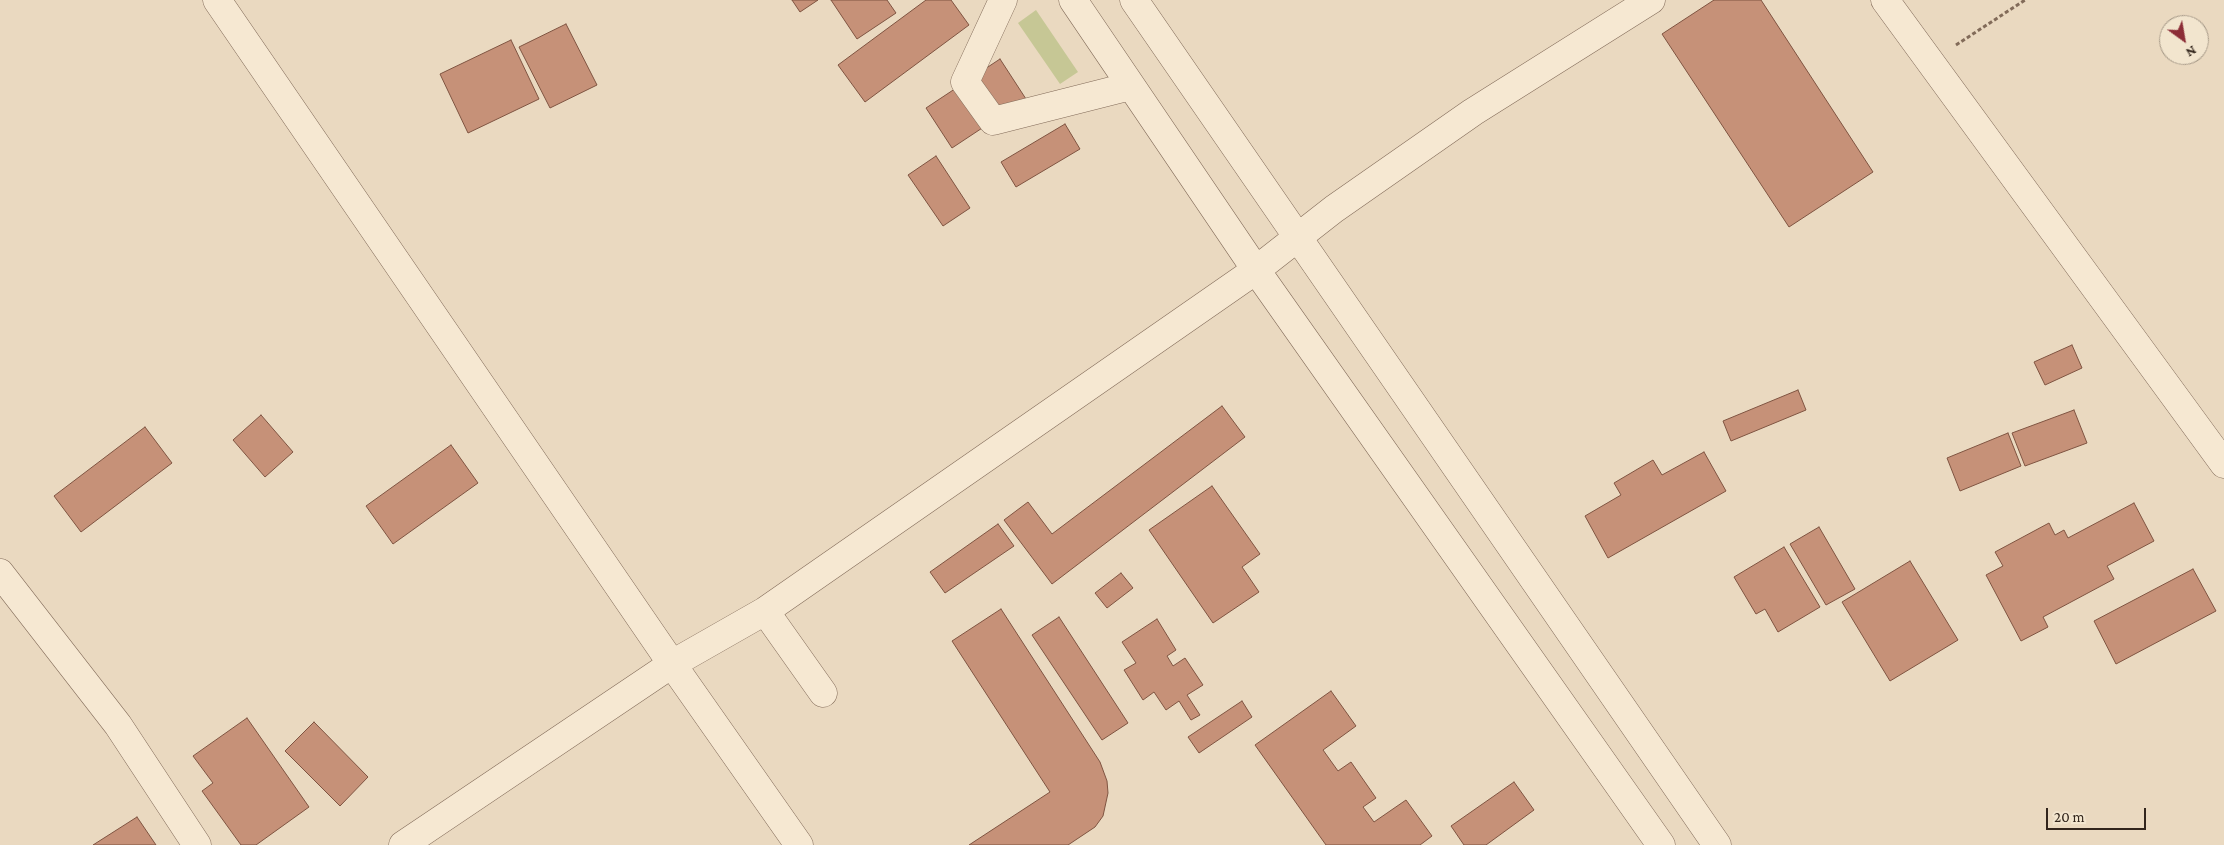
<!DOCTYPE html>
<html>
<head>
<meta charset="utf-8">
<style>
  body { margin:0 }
  #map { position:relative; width:2224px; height:845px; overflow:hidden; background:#ead9c0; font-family:"Crimson Pro",serif }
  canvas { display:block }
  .north { position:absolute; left:2159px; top:15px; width:50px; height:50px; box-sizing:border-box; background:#f2e5ce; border:1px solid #a59887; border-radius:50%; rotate:148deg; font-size:14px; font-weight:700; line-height:20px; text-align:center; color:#32251c }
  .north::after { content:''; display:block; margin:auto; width:18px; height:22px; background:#8c2d37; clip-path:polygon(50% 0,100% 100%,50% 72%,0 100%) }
  .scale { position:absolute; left:2046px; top:808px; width:100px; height:22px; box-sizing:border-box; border:2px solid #32251c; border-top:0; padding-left:6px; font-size:15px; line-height:18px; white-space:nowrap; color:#32251c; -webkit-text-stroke:4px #f2e5ce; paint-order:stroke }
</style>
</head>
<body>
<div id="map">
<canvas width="2224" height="845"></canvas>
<div class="north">N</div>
<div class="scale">20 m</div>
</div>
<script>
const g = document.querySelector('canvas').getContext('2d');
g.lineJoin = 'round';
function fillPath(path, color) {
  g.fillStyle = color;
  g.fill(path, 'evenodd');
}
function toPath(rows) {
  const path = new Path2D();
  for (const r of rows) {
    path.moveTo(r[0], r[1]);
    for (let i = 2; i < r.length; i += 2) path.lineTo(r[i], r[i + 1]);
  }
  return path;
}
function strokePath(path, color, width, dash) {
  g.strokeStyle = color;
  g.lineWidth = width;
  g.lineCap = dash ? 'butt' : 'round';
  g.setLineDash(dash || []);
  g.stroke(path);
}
fillPath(toPath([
  [1036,10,1078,72,1060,84,1018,23]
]), '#c6c795');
const building = toPath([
  [792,0,818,0,800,12,792,0],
  [831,0,887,0,896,13,857,39,831,0],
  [926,0,951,0,969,25,865,102,838,65,926,0],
  [1714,0,1761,0,1873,172,1789,227,1662,34,1714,0],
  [566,24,597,85,550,108,519,47,566,24],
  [511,40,539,99,468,133,440,74,511,40],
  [1000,59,1026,99,952,148,926,108,1000,59],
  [1065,124,1080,149,1016,187,1001,162,1065,124],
  [936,156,970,208,943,226,908,175,936,156],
  [2072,345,2082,368,2045,385,2034,362,2072,345],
  [1798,390,1806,410,1731,441,1723,421,1798,390],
  [1222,406,1245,437,1052,584,1004,520,1028,502,1052,534,1222,406],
  [2074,410,2087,443,2025,466,2012,433,2074,410],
  [261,415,293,452,265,477,233,440,261,415],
  [145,427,172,463,81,532,54,496,145,427],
  [2008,433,2021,466,1960,491,1947,458,2008,433],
  [451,445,478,483,393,544,366,506,451,445],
  [1704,452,1726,491,1608,558,1585,516,1621,495,1614,483,1653,460,1662,475,1704,452],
  [1212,486,1260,554,1242,567,1259,592,1213,623,1149,530,1212,486],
  [2134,503,2154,541,2107,566,2114,579,2043,617,2048,627,2021,641,1986,575,2003,566,1995,552,2049,523,2055,535,2064,530,2068,538,2134,503],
  [998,524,1014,546,945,593,930,572,998,524],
  [1819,527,1855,589,1826,605,1790,544,1819,527],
  [1784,547,1820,607,1778,632,1765,609,1756,614,1734,577,1784,547],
  [1910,561,1958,640,1890,681,1842,602,1910,561],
  [2193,569,2216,611,2116,664,2094,621,2193,569],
  [1121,573,1133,588,1107,608,1095,593,1121,573],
  [1001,609,1100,762,1107,781,1108,793,1103,816,1095,827,1068,845,969,845,1050,792,952,641,1001,609],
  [1059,617,1128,723,1102,740,1032,635,1059,617],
  [1157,619,1176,650,1167,656,1173,666,1185,658,1203,685,1187,695,1200,715,1191,720,1179,701,1166,710,1154,692,1143,700,1124,670,1136,663,1122,642,1157,619],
  [1331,691,1356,726,1323,750,1338,771,1351,762,1376,798,1363,807,1374,822,1406,800,1432,836,1420,845,1326,845,1255,745,1331,691],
  [1242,701,1252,717,1199,753,1188,737,1242,701],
  [247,718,309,807,256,845,241,845,202,791,213,783,193,756,247,718],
  [314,722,368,777,340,806,285,751,314,722],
  [1514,782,1534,810,1486,845,1464,845,1451,826,1514,782],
  [137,817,156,845,93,845,137,817]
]);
fillPath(building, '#c69178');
strokePath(building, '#7f5441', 1);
const minor = toPath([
  [217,0,672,664,799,845],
  [1003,0,965,82,993,121,1131,86],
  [1073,0,1256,270,1661,845],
  [1134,0,1717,845],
  [1885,0,2224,464],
  [0,573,118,725,197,845],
  [765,611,823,693],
  [403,845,672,664,765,611,1256,270,1334,209,1473,112,1651,0]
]);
strokePath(minor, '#826b59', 29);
strokePath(toPath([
  [1956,45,2025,0]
]), '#826b59', 3, [4, 2.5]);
strokePath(minor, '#f6e8d2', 28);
</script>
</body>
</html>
